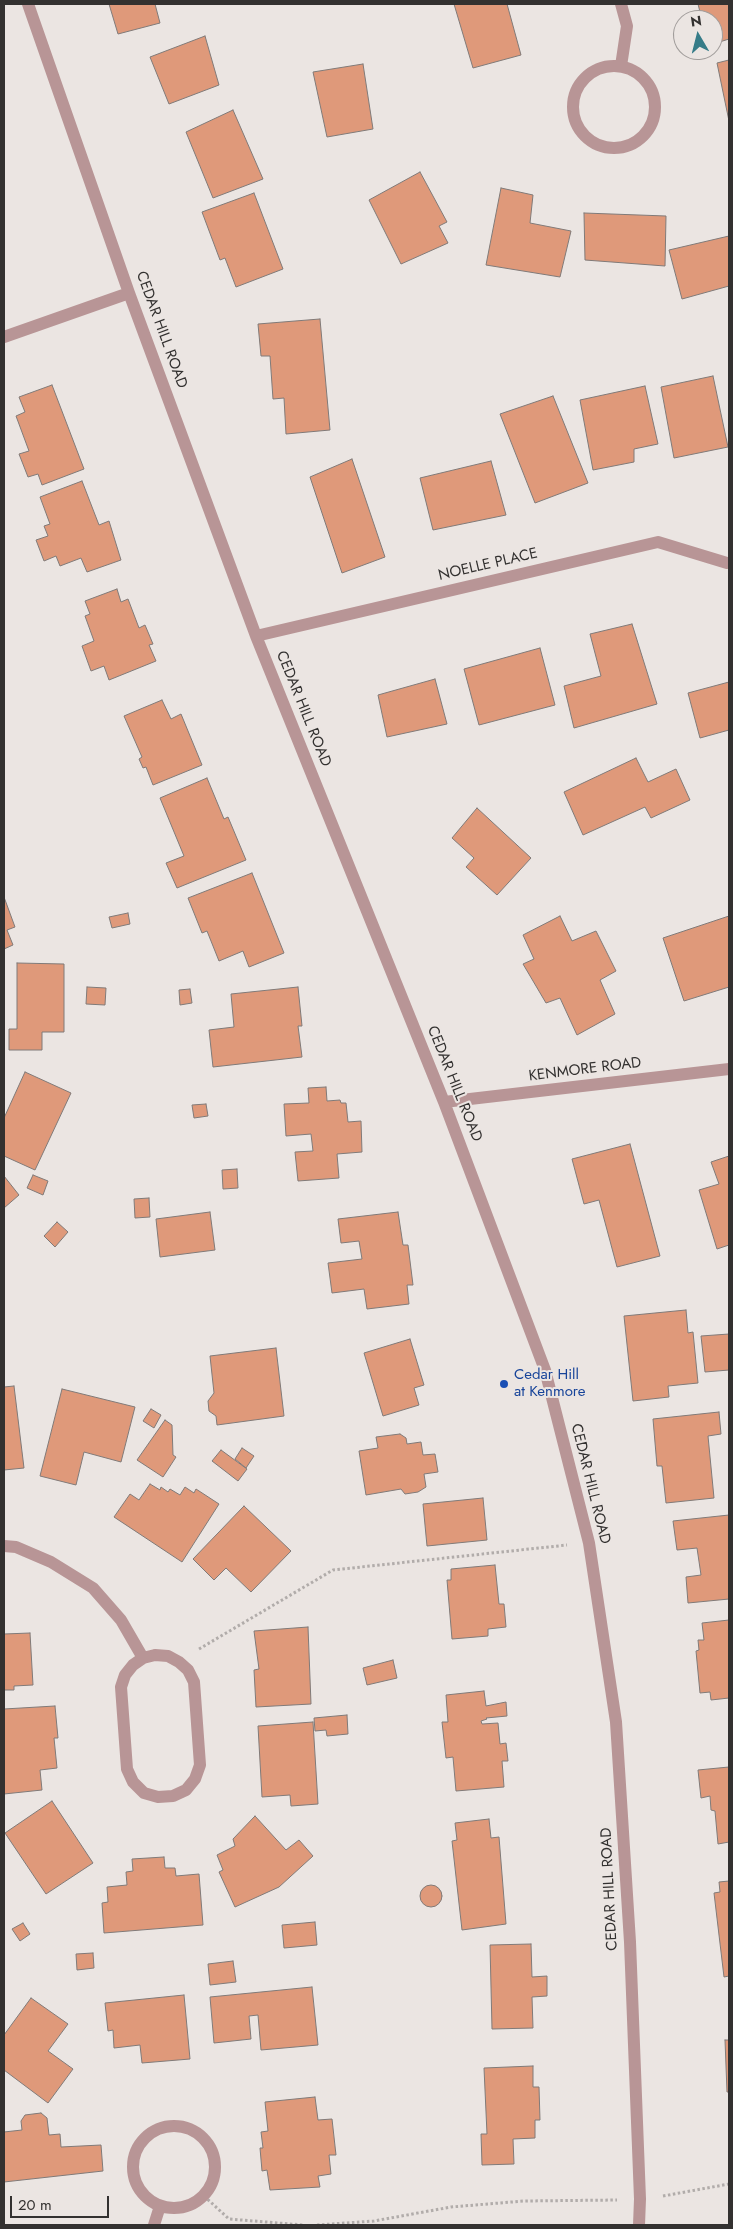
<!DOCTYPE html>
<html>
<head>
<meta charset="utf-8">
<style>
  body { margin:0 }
  #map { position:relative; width:733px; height:2229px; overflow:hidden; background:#ebe5e2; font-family:Jost,sans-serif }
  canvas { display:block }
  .frame { position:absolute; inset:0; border:5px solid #333130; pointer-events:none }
  .north { position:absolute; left:673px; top:10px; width:50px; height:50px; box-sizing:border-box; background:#ebe5e2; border:1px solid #a19d9b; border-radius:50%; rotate:352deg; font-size:14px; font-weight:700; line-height:20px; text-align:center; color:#333130 }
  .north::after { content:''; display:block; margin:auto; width:18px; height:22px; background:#367c88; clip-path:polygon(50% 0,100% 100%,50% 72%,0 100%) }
  .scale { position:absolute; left:10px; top:2196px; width:99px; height:22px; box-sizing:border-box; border:2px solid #333130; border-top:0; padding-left:6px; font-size:15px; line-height:18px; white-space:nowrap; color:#333130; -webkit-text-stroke:4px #ebe5e2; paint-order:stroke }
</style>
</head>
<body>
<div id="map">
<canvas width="733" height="2229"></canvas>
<div class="frame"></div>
<div class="north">N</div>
<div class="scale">20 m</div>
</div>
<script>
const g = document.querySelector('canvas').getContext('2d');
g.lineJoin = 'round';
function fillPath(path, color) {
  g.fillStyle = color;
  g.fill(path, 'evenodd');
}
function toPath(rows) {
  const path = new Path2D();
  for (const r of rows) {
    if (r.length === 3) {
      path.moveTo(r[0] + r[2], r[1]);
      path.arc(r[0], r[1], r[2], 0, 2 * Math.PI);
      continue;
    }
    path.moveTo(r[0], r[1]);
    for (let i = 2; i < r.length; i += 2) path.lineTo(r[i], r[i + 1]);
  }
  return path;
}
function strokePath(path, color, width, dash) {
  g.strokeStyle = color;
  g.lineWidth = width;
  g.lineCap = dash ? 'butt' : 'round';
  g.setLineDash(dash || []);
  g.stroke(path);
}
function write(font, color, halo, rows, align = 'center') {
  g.font = font + ' Jost,sans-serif';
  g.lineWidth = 4;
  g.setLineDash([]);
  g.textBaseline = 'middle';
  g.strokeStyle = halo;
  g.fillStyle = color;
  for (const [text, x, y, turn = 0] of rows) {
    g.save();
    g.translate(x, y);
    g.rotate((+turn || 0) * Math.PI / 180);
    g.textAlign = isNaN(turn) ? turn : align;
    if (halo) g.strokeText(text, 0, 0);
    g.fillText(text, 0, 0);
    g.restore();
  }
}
const building = toPath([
  [109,4,155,4,160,23,118,34,109,4],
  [454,4,507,4,521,55,473,68,454,4],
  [698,4,729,4,729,39,713,44,713,20,702,20,698,4],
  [205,36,219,85,169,104,150,57,205,36],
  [729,60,729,121,717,63,729,60],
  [363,64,373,129,327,137,313,72,363,64],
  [233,110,263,179,213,198,186,132,233,110],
  [420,172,447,222,439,226,448,243,401,264,369,200,420,172],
  [501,188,533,195,530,223,571,231,560,277,486,265,501,188],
  [254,193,283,269,236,287,225,258,220,260,202,212,254,193],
  [584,213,666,216,665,266,585,260,584,213],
  [729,236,729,286,682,299,669,250,729,236],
  [320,319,330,430,286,434,284,398,273,399,270,356,261,356,258,324,320,319],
  [713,376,728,447,674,458,661,387,713,376],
  [52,385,84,469,42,485,38,474,28,477,19,454,29,451,16,416,25,412,19,397,52,385],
  [645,386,658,444,634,449,634,462,593,470,580,400,645,386],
  [553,396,588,483,535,503,500,414,553,396],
  [352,459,385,557,342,573,310,477,352,459],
  [491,461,506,515,433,530,420,478,491,461],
  [82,481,99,525,109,521,121,560,87,572,81,558,60,566,56,556,44,561,36,540,48,536,44,526,50,524,40,497,82,481],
  [117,589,121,602,128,599,139,628,145,625,153,644,149,645,156,661,109,680,104,666,91,671,82,646,94,641,85,616,90,614,85,601,117,589],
  [632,624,657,704,574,728,564,686,601,676,590,634,632,624],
  [540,648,555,705,479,725,464,669,540,648],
  [435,679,447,724,387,737,378,695,435,679],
  [729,682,729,730,700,738,688,693,729,682],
  [162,700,171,719,181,714,202,765,153,785,146,767,143,768,139,759,142,757,124,716,162,700],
  [636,758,648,782,676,769,690,800,651,818,645,807,583,835,564,792,636,758],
  [207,778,224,819,228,817,246,860,177,888,166,863,184,856,160,798,207,778],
  [477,808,531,858,497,895,466,867,474,858,452,838,477,808],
  [252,873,284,953,249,967,243,951,219,961,207,931,202,933,188,898,252,873],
  [4,897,15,927,7,930,13,945,4,949,4,897],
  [128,913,130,924,112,928,109,917,128,913],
  [560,916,572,941,596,931,616,971,600,980,615,1014,577,1035,560,998,546,1003,523,964,534,959,523,935,560,916],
  [729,916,729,987,684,1001,663,938,729,916],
  [17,963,64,964,64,1032,42,1032,42,1050,9,1050,9,1029,17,1029,17,963],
  [87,987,106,988,105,1005,86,1004,87,987],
  [298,987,302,1026,298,1026,302,1057,213,1067,209,1030,234,1027,231,994,298,987],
  [190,989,192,1003,180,1005,179,990,190,989],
  [25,1072,71,1093,35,1170,4,1156,4,1118,25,1072],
  [326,1087,327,1101,340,1100,341,1103,346,1103,348,1122,361,1121,362,1152,337,1154,339,1178,298,1181,295,1152,313,1151,311,1134,286,1136,284,1104,309,1103,308,1088,326,1087],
  [206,1104,208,1116,194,1118,192,1105,206,1104],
  [630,1144,660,1256,617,1267,599,1200,584,1204,572,1159,630,1144],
  [729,1156,729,1245,717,1249,699,1190,719,1184,711,1162,729,1156],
  [237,1169,238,1188,223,1189,222,1170,237,1169],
  [33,1175,48,1181,43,1195,27,1188,33,1175],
  [4,1176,19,1195,4,1208,4,1176],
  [149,1198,150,1217,135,1218,134,1199,149,1198],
  [210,1212,215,1250,160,1257,156,1219,210,1212],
  [398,1212,403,1245,408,1245,413,1285,407,1285,409,1304,367,1309,364,1289,332,1293,328,1263,362,1259,359,1241,341,1243,338,1219,398,1212],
  [57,1222,68,1232,55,1247,44,1236,57,1222],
  [686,1310,688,1333,693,1332,698,1383,668,1386,669,1397,633,1401,624,1316,686,1310],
  [729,1334,729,1370,705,1372,701,1336,729,1334],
  [410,1339,424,1385,414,1388,419,1405,383,1416,364,1353,410,1339],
  [276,1348,284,1416,217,1425,216,1416,209,1411,208,1401,214,1393,210,1356,276,1348],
  [14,1386,24,1468,4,1470,4,1387,14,1386],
  [62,1389,135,1407,121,1462,84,1452,76,1485,40,1476,62,1389],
  [151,1409,161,1415,154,1428,143,1421,151,1409],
  [719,1412,721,1434,708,1436,714,1498,666,1503,662,1466,657,1466,653,1419,719,1412],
  [165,1420,172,1425,173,1455,176,1457,163,1477,137,1460,165,1420],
  [400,1434,406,1438,407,1444,421,1442,423,1455,435,1454,438,1472,424,1474,426,1487,418,1492,405,1494,401,1489,366,1495,359,1451,378,1448,376,1437,400,1434],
  [242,1448,254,1456,246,1468,235,1459,242,1448],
  [221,1450,247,1469,238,1481,212,1461,221,1450],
  [150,1484,160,1490,161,1487,168,1492,170,1489,180,1495,185,1487,194,1493,196,1489,219,1504,182,1562,114,1517,130,1494,139,1500,150,1484],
  [483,1498,487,1540,427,1546,423,1504,483,1498],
  [244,1506,291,1551,251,1592,226,1568,214,1580,193,1559,244,1506],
  [729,1515,729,1599,688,1603,686,1577,701,1575,697,1548,677,1550,673,1521,729,1515],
  [495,1565,499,1604,504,1604,506,1627,488,1629,488,1636,452,1639,447,1580,451,1580,451,1569,495,1565],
  [729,1620,729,1698,711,1700,710,1692,700,1693,696,1651,699,1650,698,1640,704,1640,702,1623,729,1620],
  [308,1627,311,1704,256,1707,254,1670,259,1669,254,1631,308,1627],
  [30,1633,33,1685,14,1686,14,1690,4,1690,4,1634,30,1633],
  [393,1660,397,1678,367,1685,363,1668,393,1660],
  [484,1691,486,1706,506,1702,507,1716,486,1718,487,1719,481,1721,482,1724,498,1723,500,1744,506,1743,508,1761,502,1761,504,1787,456,1791,453,1757,446,1758,442,1722,448,1722,446,1695,484,1691],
  [55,1706,58,1738,54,1738,57,1768,40,1770,42,1790,4,1794,4,1709,55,1706],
  [347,1715,348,1734,327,1736,326,1730,315,1731,314,1718,347,1715],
  [313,1722,318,1804,291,1806,290,1795,262,1797,258,1726,313,1722],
  [729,1767,729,1842,718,1844,715,1811,711,1810,710,1796,701,1798,698,1770,729,1767],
  [52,1801,93,1863,46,1894,5,1833,52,1801],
  [255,1816,286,1850,299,1840,313,1856,279,1887,235,1907,219,1872,223,1870,217,1855,235,1846,233,1839,255,1816],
  [489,1819,491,1838,499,1837,506,1924,462,1930,452,1841,457,1840,455,1823,489,1819],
  [164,1857,165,1868,175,1868,176,1876,199,1874,203,1925,104,1933,102,1903,108,1902,107,1887,127,1885,126,1872,133,1871,132,1859,164,1857],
  [729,1881,729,1976,724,1977,714,1893,720,1892,719,1882,729,1881],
  [431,1896,11],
  [315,1922,317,1945,284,1948,282,1925,315,1922],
  [23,1923,30,1934,20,1941,12,1929,23,1923],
  [531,1944,532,1977,547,1976,547,1996,532,1997,533,2028,492,2029,490,1945,531,1944],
  [93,1953,94,1968,77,1970,76,1954,93,1953],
  [233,1961,236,1982,210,1985,208,1964,233,1961],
  [312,1987,318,2045,261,2050,258,2015,249,2016,251,2039,214,2043,210,1997,312,1987],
  [184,1995,190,2059,142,2063,140,2045,114,2048,113,2030,108,2031,105,2003,184,1995],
  [31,1998,68,2024,48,2051,73,2069,48,2103,4,2070,4,2035,31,1998],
  [725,2040,729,2040,729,2092,727,2092,725,2040],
  [533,2066,533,2087,539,2087,540,2120,535,2120,535,2138,513,2139,514,2164,482,2165,481,2134,487,2134,484,2068,533,2066],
  [315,2097,318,2120,332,2119,336,2155,329,2155,331,2174,318,2176,320,2187,270,2190,267,2170,262,2171,260,2148,263,2148,261,2132,268,2131,265,2102,315,2097],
  [41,2113,47,2118,49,2135,60,2134,61,2147,101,2145,103,2171,4,2182,4,2132,22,2130,21,2121,25,2115,41,2113]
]);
fillPath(building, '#df997a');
strokePath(building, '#807a78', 1);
strokePath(toPath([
  [199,1649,333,1570,567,1545],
  [204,2196,229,2219,303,2225],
  [663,2196,729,2184],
  [317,2225,374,2221,451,2207,524,2201,617,2200]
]), '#b1acaa', 3, [2.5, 2.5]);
strokePath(toPath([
  [28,4,129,293,256,636,444,1102,545,1370,589,1543,616,1722,630,1942,640,2199,639,2225],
  [621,66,627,26,621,4],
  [614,107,41],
  [4,337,129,293],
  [256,636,658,542,727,563],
  [444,1102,729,1069],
  [4,1546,16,1547,51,1562,93,1588,121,1620,143,1658],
  [155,1655,168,1656,179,1662,188,1670,194,1682,200,1765,195,1779,186,1790,173,1796,158,1797,144,1793,133,1782,127,1769,121,1687,125,1675,133,1665,143,1658,155,1655],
  [174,2167,41],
  [154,2225,160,2206]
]), '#b89596', 12);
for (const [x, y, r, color] of [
  [504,1384,5,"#1a4fb4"]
]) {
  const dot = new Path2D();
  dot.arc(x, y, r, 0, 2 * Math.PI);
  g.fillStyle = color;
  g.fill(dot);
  strokePath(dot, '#ebe5e2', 2);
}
write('15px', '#333130', '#ebe5e2', [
  ["CEDAR HILL ROAD",161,330,70],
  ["NOELLE PLACE",488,565,-13],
  ["CEDAR HILL ROAD",303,709,68],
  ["KENMORE ROAD",585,1070,-7],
  ["CEDAR HILL ROAD",454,1084,68],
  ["CEDAR HILL ROAD",590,1484,76],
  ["CEDAR HILL ROAD",610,1889,-93]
]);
write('15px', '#164399', '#ebe5e2', [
  ["Cedar Hill",514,1375],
  ["at Kenmore",514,1392]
], 'left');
</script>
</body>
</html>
